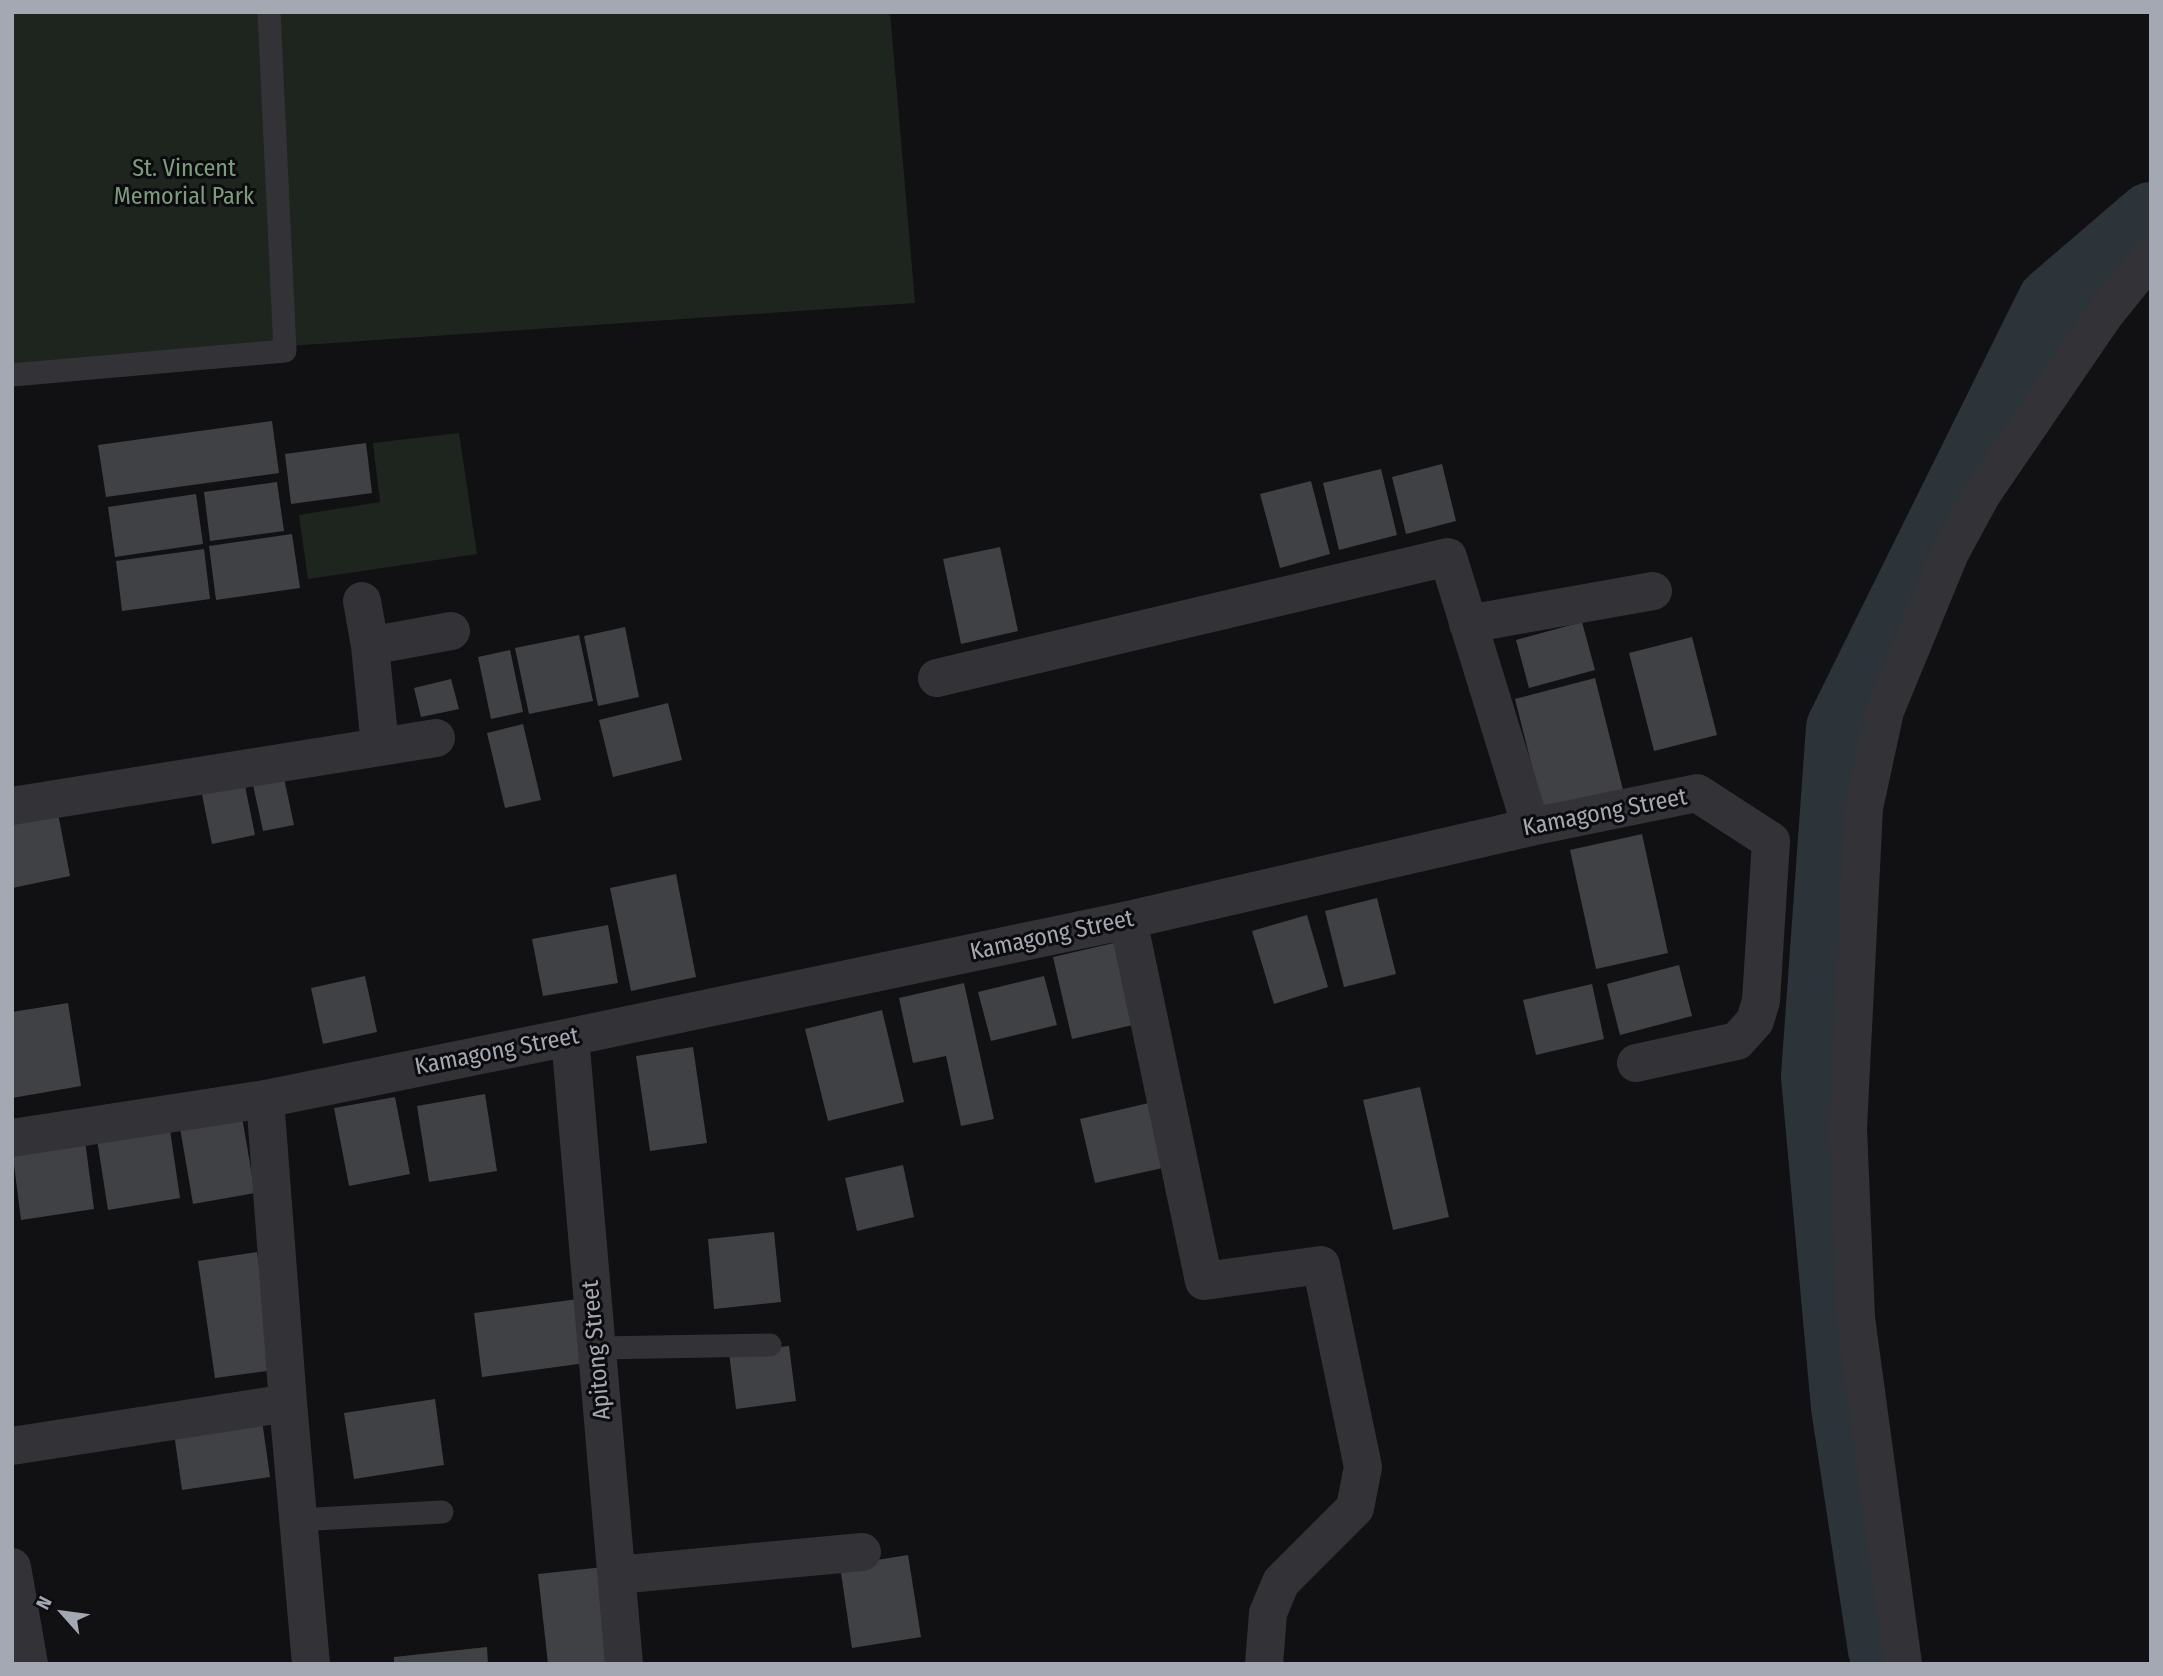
<!DOCTYPE html>
<html>
<head>
<meta charset="utf-8">
<style>
  body { margin:0 }
  #map { position:relative; width:2163px; height:1676px; overflow:hidden; background:#111113; font-family:"Fira Sans Condensed",sans-serif }
  canvas { display:block }
  .frame { position:absolute; inset:0; border:14px solid #a4a8b2; pointer-events:none }
  .north { position:absolute; left:28px; top:1578px; width:70px; height:70px; -webkit-text-stroke:5px #0c0c0e; paint-order:stroke; rotate:298deg; font-size:19px; font-weight:700; line-height:28px; text-align:center; color:#a4a8b2 }
  .north::after { content:''; display:block; margin:auto; width:24px; height:32px; background:#a4a8b2; clip-path:polygon(50% 0,100% 100%,50% 72%,0 100%) }
</style>
</head>
<body>
<div id="map">
<canvas width="2163" height="1676"></canvas>
<div class="frame"></div>
<div class="north">N</div>
</div>
<script>
const g = document.querySelector('canvas').getContext('2d');
g.lineJoin = 'round';
function fillPath(path, color) {
  g.fillStyle = color;
  g.fill(path, 'evenodd');
}
function toPath(rows) {
  const path = new Path2D();
  for (const r of rows) {
    path.moveTo(r[0], r[1]);
    for (let i = 2; i < r.length; i += 2) path.lineTo(r[i], r[i + 1]);
  }
  return path;
}
function strokePath(path, color, width, dash) {
  g.strokeStyle = color;
  g.lineWidth = width;
  g.lineCap = dash ? 'butt' : 'round';
  g.setLineDash(dash || []);
  g.stroke(path);
}
function write(font, color, halo, rows, align = 'center') {
  g.font = font + ' "Fira Sans Condensed",sans-serif';
  g.lineWidth = 6;
  g.setLineDash([]);
  g.textBaseline = 'middle';
  g.strokeStyle = halo;
  g.fillStyle = color;
  for (const [text, x, y, turn = 0] of rows) {
    g.save();
    g.translate(x, y);
    g.rotate((+turn || 0) * Math.PI / 180);
    g.textAlign = isNaN(turn) ? turn : align;
    if (halo) g.strokeText(text, 0, 0);
    g.fillText(text, 0, 0);
    g.restore();
  }
}
fillPath(toPath([
  [12,12,890,12,915,303,12,365],
  [459,433,477,554,308,579,299,515,380,502,373,443]
]), '#1e251f');
strokePath(toPath([
  [1883,1650,1846,1407,1816,1076,1841,728,2052,302,2151,217]
]), '#2c343a', 70);
fillPath(toPath([
  [272,421,279,473,106,497,98,445],
  [366,443,372,493,291,504,285,454],
  [1442,464,1456,521,1406,534,1392,477],
  [1381,469,1397,535,1339,550,1323,483],
  [1311,481,1330,554,1280,568,1260,494],
  [277,482,284,531,210,541,204,492],
  [196,494,203,544,115,557,108,507],
  [292,534,300,588,216,600,209,546],
  [1000,547,1018,631,961,644,943,559],
  [204,549,210,599,122,611,116,561],
  [1582,622,1595,670,1529,688,1516,640],
  [625,627,639,697,598,706,584,636],
  [579,635,593,701,529,714,515,648],
  [1692,637,1717,735,1654,751,1629,653],
  [510,650,523,712,491,719,478,657],
  [1595,678,1626,802,1546,822,1515,699],
  [451,679,459,709,421,717,414,688],
  [668,703,682,760,613,777,599,720],
  [523,724,541,800,505,808,487,733],
  [281,764,294,825,263,831,250,771],
  [242,771,255,835,212,844,199,780],
  [57,808,70,876,12,888,12,817],
  [1642,834,1668,953,1596,969,1570,850],
  [676,874,696,977,631,991,610,888],
  [1377,898,1396,974,1344,987,1325,911],
  [1307,915,1328,987,1274,1004,1252,931],
  [608,925,618,983,543,996,532,939],
  [1118,942,1137,1024,1072,1039,1053,957],
  [1679,965,1692,1016,1620,1035,1607,984],
  [365,976,377,1032,323,1044,311,988],
  [1044,976,1057,1025,991,1041,978,992],
  [964,983,994,1119,961,1126,946,1056,913,1063,899,998],
  [1592,984,1604,1039,1536,1055,1523,1000],
  [68,1003,81,1086,12,1098,12,1012],
  [882,1010,904,1102,828,1121,805,1029],
  [693,1047,707,1143,650,1151,636,1056],
  [1420,1087,1449,1217,1393,1230,1363,1100],
  [485,1094,497,1171,429,1182,417,1106],
  [395,1097,410,1174,349,1186,334,1108],
  [1153,1102,1167,1167,1095,1183,1080,1119],
  [241,1111,255,1193,193,1204,179,1122],
  [169,1123,180,1198,108,1210,96,1133],
  [84,1133,94,1209,21,1220,12,1149],
  [903,1165,914,1217,857,1231,845,1178],
  [774,1232,781,1302,714,1309,708,1239],
  [257,1252,274,1370,215,1378,198,1261],
  [578,1299,586,1363,482,1377,474,1313],
  [789,1346,796,1401,736,1409,729,1353],
  [435,1399,444,1465,354,1479,344,1413],
  [262,1420,270,1477,182,1490,174,1433],
  [908,1555,921,1637,852,1648,840,1566],
  [604,1567,614,1664,548,1664,538,1574],
  [487,1647,488,1664,394,1664,394,1657]
]), '#404145');
strokePath(toPath([
  [12,375,285,351,269,12],
  [597,1348,770,1345],
  [298,1520,442,1512]
]), '#333337', 23);
strokePath(toPath([
  [362,601,370,646,380,746],
  [1468,624,1653,591],
  [370,646,451,631],
  [937,678,1448,557,1531,827],
  [12,806,436,738],
  [1128,920,1204,1281,1321,1265,1363,1467,1355,1508,1281,1582,1268,1613,1264,1664],
  [570,1037,624,1664],
  [265,1099,288,1403,311,1664],
  [12,1138,265,1099,570,1037,1128,920,1531,827,1697,793,1771,841,1761,1001,1755,1021,1737,1041,1636,1063],
  [12,1446,288,1403],
  [12,1567,29,1664],
  [617,1575,862,1552],
  [1903,1664,1856,1318,1848,1128,1864,808,1885,711,1950,553,1982,494,2105,314,2151,257]
]), '#333337', 38);
write('24px', '#7d9b7f', '#0c0c0e', [
  ["St. Vincent",184,169],
  ["Memorial Park",184,197]
]);
write('24px', '#a4a8b2', '#0c0c0e', [
  ["Kamagong Street",1605,813,-11],
  ["Kamagong Street",1052,936,-12],
  ["Kamagong Street",497,1052,-11],
  ["Apitong Street",597,1350,-95]
]);
</script>
</body>
</html>
